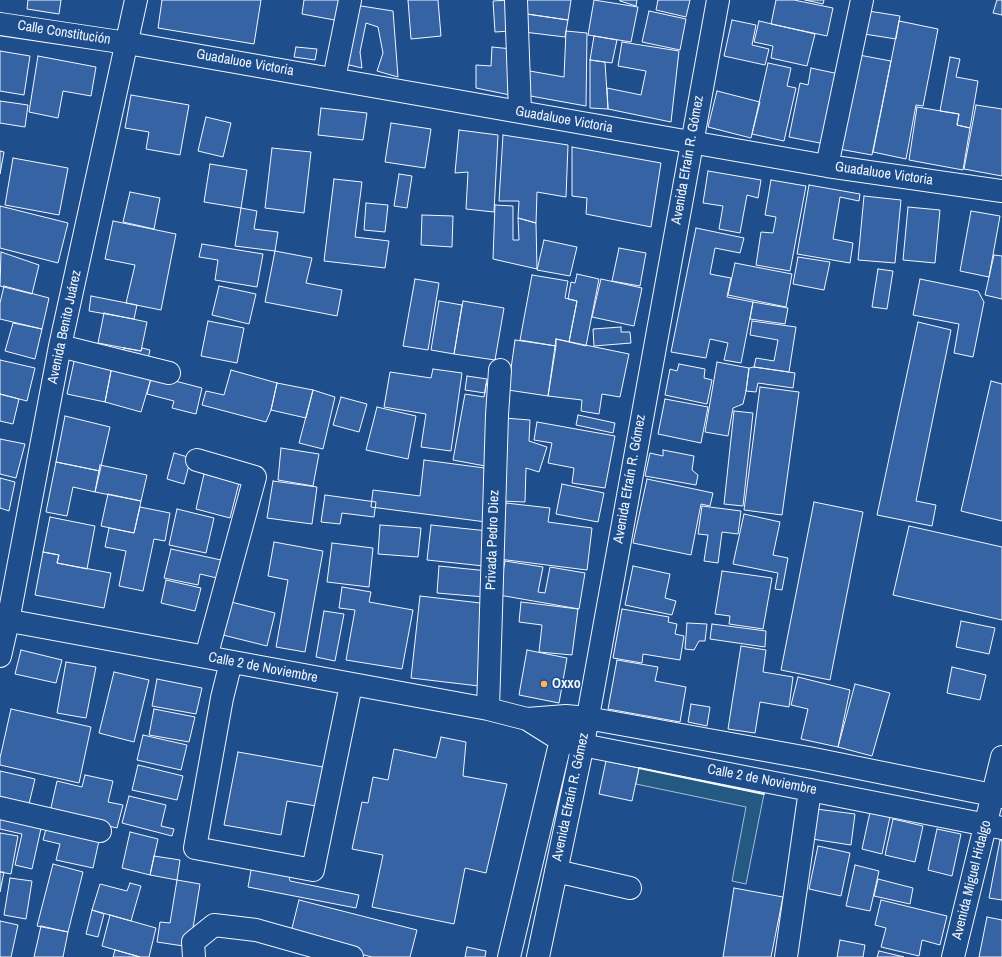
<!DOCTYPE html>
<html>
<head>
<meta charset="utf-8">
<style>
  body { margin:0 }
  canvas { display:block; background:#1f4e8c }
</style>
</head>
<body>
<canvas width="1002" height="957"></canvas>
<script>
const g = document.querySelector('canvas').getContext('2d');
g.lineJoin = 'round';
function fillPath(path, color) {
  g.fillStyle = color;
  g.fill(path, 'evenodd');
}
function toPath(rows) {
  const path = new Path2D();
  for (const r of rows) {
    path.moveTo(r[0], r[1]);
    for (let i = 2; i < r.length; i += 2) path.lineTo(r[i], r[i + 1]);
  }
  return path;
}
function strokePath(path, color, width, dash) {
  g.strokeStyle = color;
  g.lineWidth = width;
  g.lineCap = dash ? 'butt' : 'round';
  g.setLineDash(dash || []);
  g.stroke(path);
}
function write(font, color, halo, rows, align = 'center') {
  g.font = font + ' "Archivo Narrow",sans-serif';
  g.lineWidth = 3;
  g.setLineDash([]);
  g.textBaseline = 'middle';
  g.strokeStyle = halo;
  g.fillStyle = color;
  for (const [text, x, y, turn = 0] of rows) {
    g.save();
    g.translate(x, y);
    g.rotate((+turn || 0) * Math.PI / 180);
    g.textAlign = isNaN(turn) ? turn : align;
    if (halo) g.strokeText(text, 0, 0);
    g.fillText(text, 0, 0);
    g.restore();
  }
}
const green = toPath([
  [639,768,764,794,746,884,732,881,746,807,636,784,639,768]
]);
fillPath(green, '#245a82');
strokePath(green, '#a8bbd7', 1);
const building = toPath([
  [28,0,61,0,59,14,27,9,28,0],
  [162,0,261,0,254,44,158,28,162,0],
  [304,0,343,0,340,21,302,14,304,0],
  [408,0,438,0,441,36,411,39,408,0],
  [509,0,510,31,495,32,493,1,509,0],
  [522,0,571,0,568,20,527,14,522,0],
  [594,0,638,7,631,42,588,35,594,0],
  [620,0,637,0,636,6,620,1,620,0],
  [658,0,690,0,686,17,656,10,658,0],
  [776,0,794,0,833,8,827,36,771,24,776,0],
  [805,0,824,0,823,4,805,0],
  [997,0,1002,0,1002,15,993,13,997,0],
  [355,5,393,11,398,77,377,71,383,53,378,27,366,23,360,52,362,68,341,63,355,5],
  [862,10,900,16,896,39,858,33,862,10],
  [649,11,686,19,680,50,642,42,649,11],
  [527,14,568,20,565,37,524,32,527,14],
  [732,20,756,25,752,45,769,49,765,65,724,56,732,20],
  [759,21,815,34,807,66,771,58,773,46,754,42,759,21],
  [899,21,938,29,923,106,916,105,906,159,873,152,899,21],
  [566,31,587,33,586,106,525,95,524,70,564,77,566,31],
  [594,36,617,40,612,63,590,60,594,36],
  [622,42,679,51,671,122,608,109,607,88,641,95,646,71,618,66,622,42],
  [296,47,317,49,315,60,294,57,296,47],
  [492,47,512,49,515,96,476,88,476,65,491,66,492,47],
  [0,51,30,56,24,95,0,91,0,51],
  [859,55,891,61,872,155,839,149,859,55],
  [38,56,96,67,91,96,63,91,58,118,29,112,38,56],
  [950,57,960,59,956,77,978,81,970,128,957,125,959,114,940,111,950,57],
  [590,60,605,62,608,109,590,108,590,60],
  [768,63,791,68,787,86,796,88,784,141,752,134,768,63],
  [811,68,839,74,825,144,789,137,800,83,808,85,811,68],
  [717,91,760,102,751,138,708,127,717,91],
  [131,95,189,105,180,155,146,149,149,132,125,128,131,95],
  [0,101,28,105,25,127,0,123,0,101],
  [976,105,1002,109,1002,176,964,169,976,105],
  [917,107,959,114,957,125,970,128,963,170,909,160,917,107],
  [321,108,367,113,363,140,318,135,321,108],
  [206,117,231,123,223,157,198,151,206,117],
  [391,123,431,129,425,168,385,162,391,123],
  [459,130,498,135,494,212,466,209,468,172,455,173,459,130],
  [503,135,568,145,566,197,537,192,536,223,518,218,519,201,499,201,503,135],
  [572,147,661,163,651,227,586,214,587,198,572,196,572,147],
  [272,148,311,152,304,213,265,208,272,148],
  [0,151,4,152,0,174,0,151],
  [13,158,68,168,59,215,5,205,13,158],
  [210,164,247,170,241,208,204,202,210,164],
  [708,171,761,180,758,198,747,195,740,233,719,229,723,206,703,203,708,171],
  [399,174,412,176,407,208,394,206,399,174],
  [334,179,362,182,355,237,389,241,385,268,324,261,334,179],
  [771,180,806,186,790,271,756,265,761,232,773,233,776,217,765,215,771,180],
  [809,185,860,194,859,201,840,197,833,239,853,243,850,263,797,254,809,185],
  [130,192,160,198,154,229,123,222,130,192],
  [864,196,901,200,895,263,858,260,864,196],
  [366,203,388,205,385,232,364,230,366,203],
  [495,205,513,206,513,240,519,240,518,218,536,223,537,269,493,259,495,205],
  [0,206,68,223,58,263,0,248,0,206],
  [908,207,940,210,935,263,903,260,908,207],
  [241,208,257,211,254,229,278,232,275,251,235,246,241,208],
  [971,211,1000,216,989,277,960,271,971,211],
  [422,215,453,216,452,247,421,245,422,215],
  [113,221,176,234,161,310,126,303,135,265,105,259,113,221],
  [696,228,744,238,740,253,715,248,710,274,731,278,727,297,753,302,741,363,724,360,728,343,710,339,706,358,671,352,696,228],
  [544,240,577,247,570,276,537,270,544,240],
  [202,244,263,254,257,287,215,280,218,260,199,257,202,244],
  [619,248,646,253,640,286,612,281,619,248],
  [275,251,312,258,306,283,342,290,337,316,265,302,275,251],
  [1,252,39,265,32,294,0,286,1,252],
  [994,255,1002,256,1002,299,985,295,994,255],
  [798,257,830,262,824,290,793,284,798,257],
  [735,263,792,274,786,307,728,295,735,263],
  [878,269,893,271,887,309,872,307,878,269],
  [577,274,599,279,586,346,569,342,577,301,568,299,571,282,575,283,577,274],
  [532,275,568,281,565,298,577,301,569,342,556,339,556,346,520,340,532,275],
  [415,279,439,283,428,350,403,346,415,279],
  [601,279,642,288,634,326,592,317,601,279],
  [920,279,978,291,984,302,973,357,954,353,959,324,913,315,920,279],
  [4,286,49,298,42,329,0,319,0,303,4,286],
  [219,286,256,294,249,324,212,315,219,286],
  [91,296,137,305,134,319,89,311,91,296],
  [439,301,462,305,454,354,431,350,439,301],
  [463,301,504,308,495,360,454,354,463,301],
  [753,302,788,308,785,324,750,319,753,302],
  [104,313,147,322,141,351,98,343,104,313],
  [208,321,244,328,237,363,201,356,208,321],
  [752,321,796,327,789,372,754,367,756,358,774,361,778,340,750,335,752,321],
  [918,322,951,330,916,501,936,505,932,526,877,515,918,322],
  [13,323,42,329,35,359,5,351,13,323],
  [621,327,621,332,630,332,631,343,594,346,593,329,621,327],
  [556,339,629,354,620,397,602,394,599,414,581,411,582,400,548,396,556,339],
  [515,340,556,346,548,396,508,390,515,340],
  [124,348,141,351,142,348,150,350,147,363,121,357,124,348],
  [75,357,112,366,105,402,67,394,75,357],
  [0,360,35,368,27,401,0,394,0,360],
  [717,362,749,368,746,391,743,404,733,408,728,436,705,432,717,362],
  [679,364,705,369,704,378,712,380,707,404,665,395,670,369,677,371,679,364],
  [112,366,152,375,141,412,105,402,112,366],
  [754,367,795,373,793,388,758,383,756,392,746,391,749,368,754,367],
  [433,369,462,373,451,451,421,447,426,414,384,407,390,372,431,378,433,369],
  [231,370,277,383,271,410,266,422,202,405,206,391,224,395,231,370],
  [152,375,202,388,196,414,172,408,174,401,147,394,152,375],
  [467,376,487,379,485,393,465,390,467,376],
  [991,381,1002,384,1002,521,961,511,991,381],
  [277,383,313,390,306,418,271,410,277,383],
  [486,384,494,386,485,466,453,460,465,394,484,397,486,384],
  [760,387,799,392,782,515,744,510,760,387],
  [313,390,335,397,323,449,299,443,313,390],
  [0,394,19,399,13,424,0,421,0,394],
  [341,397,367,404,359,432,333,425,341,397],
  [665,399,708,407,701,443,658,434,665,399],
  [377,407,416,416,408,459,366,450,377,407],
  [734,411,753,413,743,506,724,504,734,411],
  [578,415,615,423,613,433,576,425,578,415],
  [65,416,110,427,100,471,56,462,65,416],
  [504,418,530,420,529,441,547,447,539,472,526,468,525,502,500,501,504,418],
  [537,422,615,436,605,488,572,483,574,468,548,463,552,443,534,440,537,422],
  [0,439,25,444,16,478,0,474,0,439],
  [281,448,319,454,313,486,278,480,281,448],
  [663,450,694,456,692,470,698,475,696,485,645,476,650,453,663,456,663,450],
  [174,453,191,458,184,484,167,479,174,453],
  [424,460,492,469,486,522,371,507,373,490,420,496,424,460],
  [56,462,100,471,95,492,73,487,67,516,46,512,56,462],
  [100,465,147,475,141,501,95,492,100,465],
  [204,474,239,483,230,518,196,509,204,474],
  [0,478,15,482,9,511,0,508,0,478],
  [647,479,713,493,710,506,701,504,691,555,633,543,647,479],
  [273,481,317,487,312,524,267,518,273,481],
  [562,484,604,493,598,522,556,514,562,484],
  [108,494,141,501,134,533,101,526,108,494],
  [325,495,376,502,374,517,342,513,340,524,321,522,325,495],
  [814,502,863,512,830,680,781,670,814,502],
  [506,503,550,508,548,522,592,528,587,570,499,559,506,503],
  [702,506,741,511,738,534,722,532,718,563,704,561,708,535,698,534,702,506],
  [140,507,170,513,165,541,154,539,143,591,119,586,126,551,105,547,109,528,134,533,140,507],
  [177,509,214,518,206,553,169,545,177,509],
  [744,514,780,522,773,555,788,558,782,590,775,589,778,573,733,564,744,514],
  [50,517,95,526,87,569,57,563,59,555,43,552,50,517],
  [380,525,421,528,418,557,378,554,380,525],
  [431,525,488,531,484,566,427,560,431,525],
  [909,526,1002,547,1002,620,893,595,909,526],
  [274,542,323,551,305,652,276,647,288,580,268,576,274,542],
  [332,543,373,548,369,587,327,582,332,543],
  [171,549,221,560,217,578,200,574,198,585,164,578,171,549],
  [43,552,59,555,57,563,111,573,104,608,35,595,43,552],
  [505,561,543,567,538,592,545,593,550,567,585,573,579,609,499,595,505,561],
  [439,566,488,571,485,597,437,593,439,566],
  [633,566,670,574,665,598,676,601,672,615,625,605,633,566],
  [722,571,772,578,763,629,729,624,730,616,715,614,722,571],
  [166,580,201,588,195,611,161,603,166,580],
  [342,587,371,592,369,602,413,610,402,669,346,660,355,610,339,608,342,587],
  [420,596,489,604,479,686,411,678,420,596],
  [231,602,275,613,267,646,223,635,231,602],
  [521,602,578,609,572,655,539,652,542,625,519,622,521,602],
  [622,609,669,617,668,622,677,624,675,634,684,636,680,660,643,654,642,663,613,658,622,609],
  [324,611,344,614,335,661,316,657,324,611],
  [961,621,995,628,989,654,956,647,961,621],
  [687,623,707,624,705,641,699,641,694,650,685,649,687,623],
  [712,624,766,631,765,647,710,639,712,624],
  [741,646,766,650,763,672,793,677,789,707,760,702,755,733,728,729,741,646],
  [21,650,62,660,56,683,15,674,21,650],
  [527,650,567,658,559,703,519,695,527,650],
  [617,660,658,667,655,681,686,687,680,722,608,709,617,660],
  [66,662,96,667,86,718,57,713,66,662],
  [952,667,986,675,980,700,947,693,952,667],
  [114,672,149,680,134,742,99,733,114,672],
  [798,677,850,690,838,747,801,739,808,709,791,705,798,677],
  [157,679,202,688,196,714,152,706,157,679],
  [855,684,890,693,872,756,838,747,855,684],
  [691,704,710,707,707,726,688,722,691,704],
  [11,709,91,727,79,783,0,765,0,758,11,709],
  [154,709,195,717,189,742,149,735,154,709],
  [143,735,187,745,181,770,137,760,143,735],
  [441,737,466,742,463,776,507,784,486,873,465,868,454,924,372,907,383,855,352,849,362,802,368,803,373,777,388,780,394,749,436,758,441,737],
  [238,752,323,767,316,806,287,801,281,835,224,825,238,752],
  [606,761,639,768,632,801,599,794,606,761],
  [138,765,183,776,177,800,132,790,138,765],
  [0,771,35,779,28,808,0,802,0,771],
  [85,775,113,781,108,802,123,805,117,828,50,812,57,781,82,787,85,775],
  [129,796,166,805,161,826,174,829,172,836,122,823,129,796],
  [816,809,855,814,851,845,812,839,816,809],
  [870,812,890,817,882,854,862,849,870,812],
  [0,814,42,824,32,869,15,865,22,834,0,829,0,814],
  [893,819,923,826,915,862,885,855,893,819],
  [47,825,100,836,93,868,56,860,60,844,43,840,47,825],
  [937,829,961,834,952,876,928,870,937,829],
  [130,832,158,839,150,875,122,868,130,832],
  [0,833,18,836,11,874,0,872,0,833],
  [1000,840,1002,841,1002,900,989,898,1000,840],
  [818,846,850,853,841,896,809,889,818,846],
  [154,856,180,860,177,880,150,875,154,856],
  [53,864,83,872,68,932,37,926,53,864],
  [252,865,288,872,290,881,359,895,356,908,248,887,252,865],
  [855,865,879,871,870,911,846,906,855,865],
  [0,872,4,872,0,892,0,872],
  [10,878,32,881,26,919,4,915,10,878],
  [878,879,913,888,910,904,874,896,878,879],
  [177,880,200,884,190,947,157,942,160,922,170,923,177,880],
  [130,883,141,886,131,921,92,910,100,884,127,891,130,883],
  [734,888,783,897,771,957,723,957,734,888],
  [299,900,417,930,410,957,372,957,290,936,299,900],
  [881,900,947,916,940,945,922,940,919,956,881,947,886,928,875,925,881,900],
  [92,910,104,914,98,937,86,934,92,910],
  [110,915,156,928,149,957,140,957,102,946,110,915],
  [987,917,1002,920,1002,957,979,957,987,917],
  [0,921,18,925,11,957,0,957,0,921],
  [41,926,68,932,63,957,34,957,41,926],
  [840,940,865,945,863,957,837,957,840,940],
  [467,947,486,951,485,957,465,957,467,947],
  [115,950,140,957,113,957,115,950],
  [879,951,904,957,877,957,879,951]
]);
fillPath(building, '#3563a3');
strokePath(building, '#f2f6ff', 1);
const minor = toPath([
  [516,0,520,112],
  [0,24,127,43,827,166,1002,191],
  [334,79,350,0],
  [827,166,862,0],
  [60,346,169,373],
  [197,460,255,477,206,657],
  [0,619,488,709,527,719,562,741,1002,828],
  [0,656,8,621,60,346,136,0],
  [231,662,222,698,195,848,313,870,351,685],
  [488,709,497,415,500,370],
  [527,719,566,716,587,718,814,759,1002,797],
  [0,808,100,831],
  [556,871,630,888],
  [194,957,193,942,214,925,256,930,352,957],
  [509,957,564,727],
  [538,957,583,744,718,0],
  [786,957,810,790],
  [953,957,1002,757]
]);
strokePath(minor, '#f2f6ff', 24);
strokePath(minor, '#1f4e8c', 22);
strokePath(toPath([
  [639,768,764,794]
]), '#f2f6ff', 2);
for (const [x, y, r, color] of [
  [544,684,4,"#ffb74d"]
]) {
  const dot = new Path2D();
  dot.arc(x, y, r, 0, 2 * Math.PI);
  g.fillStyle = color;
  g.fill(dot);
  strokePath(dot, '#1f4e8c', 1.5);
}
write('14px', '#f2f6ff', '#1f4e8c', [
  ["Calle Constitución",64,33,9],
  ["Guadaluoe Victoria",245,63,10],
  ["Guadaluoe Victoria",564,120,10],
  ["Avenida Efraín R. Gómez",688,160,-80],
  ["Guadaluoe Victoria",884,174,8],
  ["Avenida Benito Juárez",65,327,-78],
  ["Avenida Efraín R. Gómez",630,479,-80],
  ["Privada Pedro Diez",493,540,-88],
  ["Calle 2 de Noviembre",263,668,11],
  ["Calle 2 de Noviembre",762,780,11],
  ["Avenida Efraín R. Gómez",571,797,-78],
  ["Avenida Miguel Hidalgo",972,880,-76]
]);
write('bold 14px', '#f2f6ff', '#1f4e8c', [
  ["Oxxo",552,684]
], 'left');
</script>
</body>
</html>
